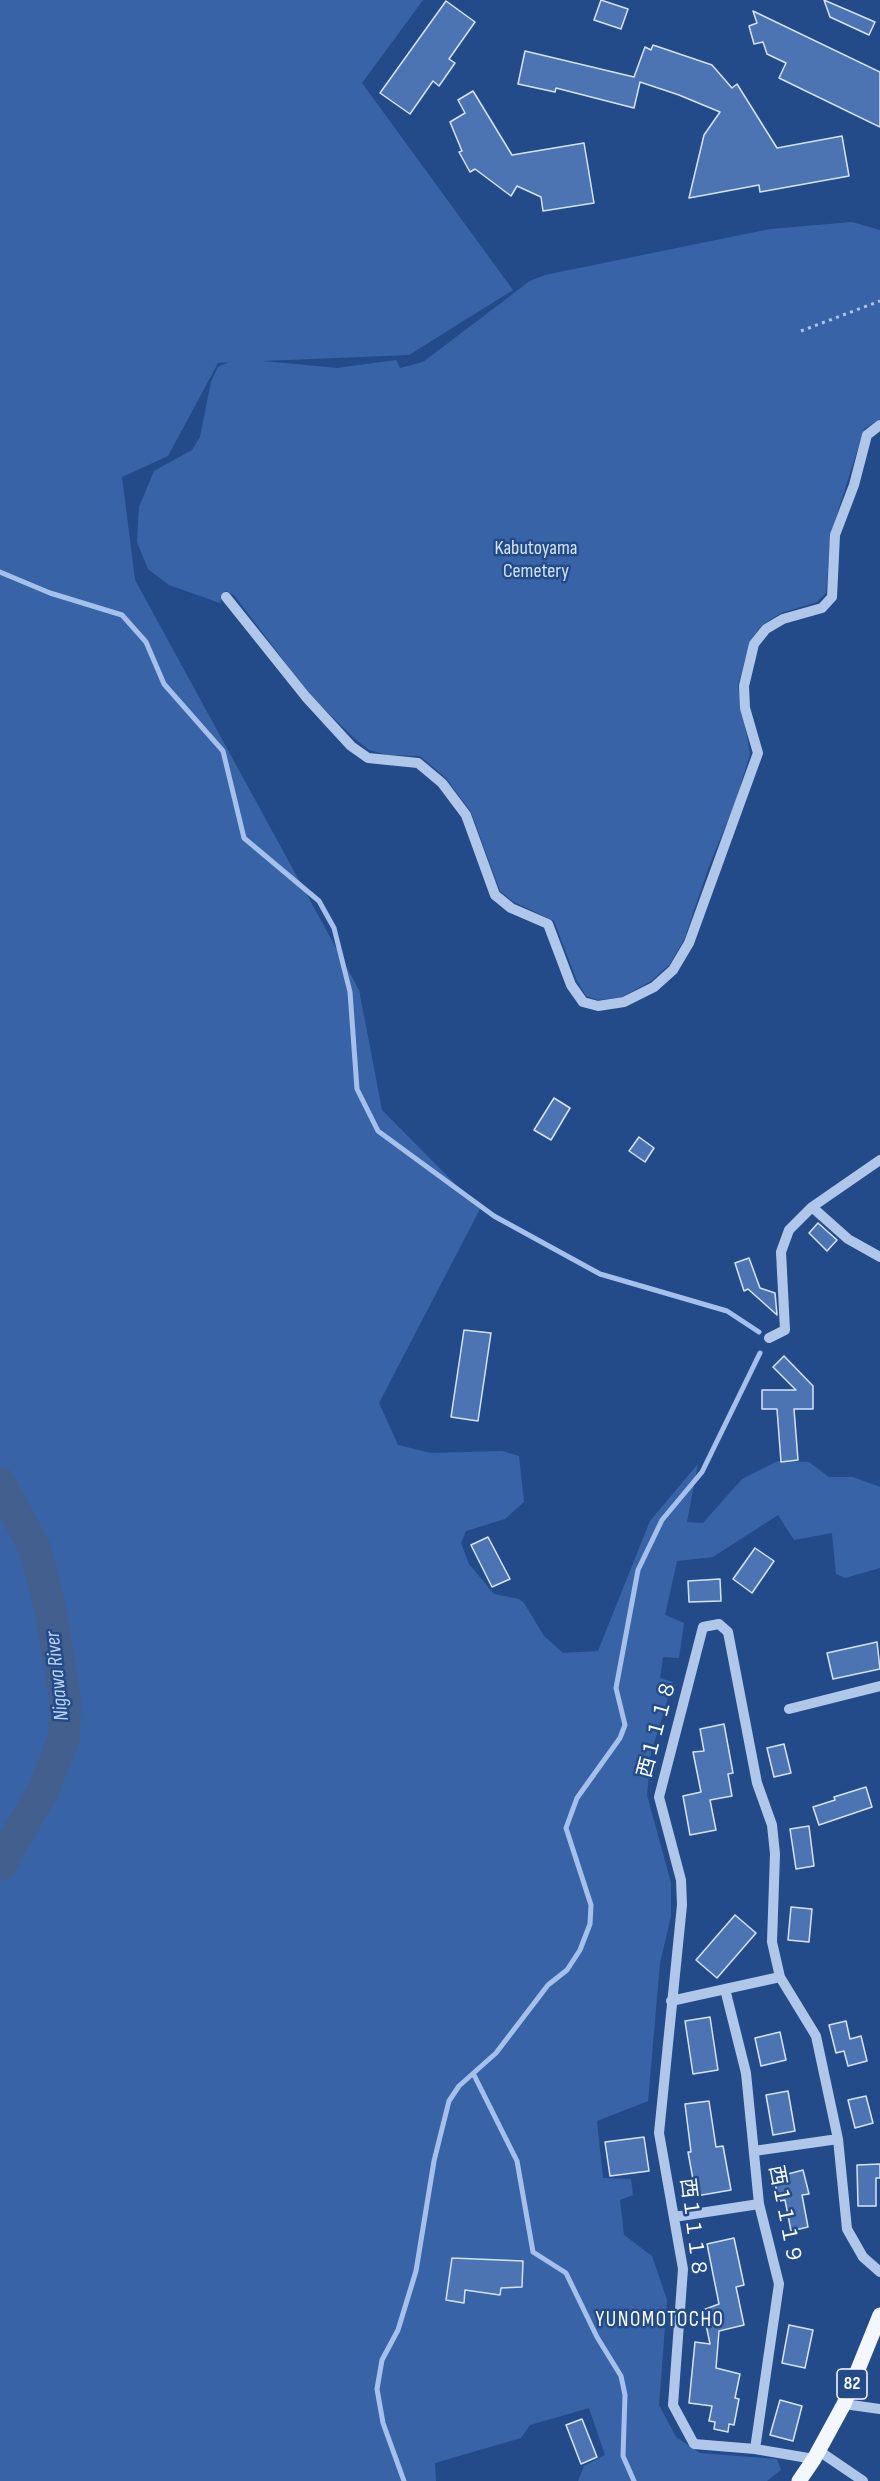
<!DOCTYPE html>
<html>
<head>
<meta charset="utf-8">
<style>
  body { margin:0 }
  canvas { display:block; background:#234b8a }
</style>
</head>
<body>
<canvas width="880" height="2481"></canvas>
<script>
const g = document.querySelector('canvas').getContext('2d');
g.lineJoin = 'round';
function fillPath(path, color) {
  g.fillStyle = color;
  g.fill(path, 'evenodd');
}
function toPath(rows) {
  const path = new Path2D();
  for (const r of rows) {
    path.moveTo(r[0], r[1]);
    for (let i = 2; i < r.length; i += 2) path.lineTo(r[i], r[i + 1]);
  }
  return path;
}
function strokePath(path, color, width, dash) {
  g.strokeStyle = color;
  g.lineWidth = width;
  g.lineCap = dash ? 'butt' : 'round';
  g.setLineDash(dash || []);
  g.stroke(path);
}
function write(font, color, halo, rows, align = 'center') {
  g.font = font + ' "Sofia Sans Condensed","Noto Sans JP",sans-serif';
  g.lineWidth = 5;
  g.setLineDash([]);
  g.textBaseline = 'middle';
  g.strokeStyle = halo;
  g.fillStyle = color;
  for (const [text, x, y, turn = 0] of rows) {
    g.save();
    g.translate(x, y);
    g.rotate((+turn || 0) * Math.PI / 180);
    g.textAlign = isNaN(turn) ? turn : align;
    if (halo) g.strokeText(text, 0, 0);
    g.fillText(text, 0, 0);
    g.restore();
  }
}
fillPath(toPath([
  [0,0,423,0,362,83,513,290,409,355,262,361,337,368,396,360,400,368,423,362,530,281,545,275,770,229,852,222,880,230,880,419,864,429,831,533,826,593,817,602,781,613,762,625,750,641,738,686,750,754,735,803,709,866,684,940,669,965,651,981,622,997,598,1000,586,996,577,981,554,921,514,902,500,891,471,812,446,778,420,756,388,755,369,750,354,738,310,695,234,595,226,591,220,603,169,585,148,569,137,542,139,507,154,471,192,450,200,437,211,382,218,367,229,362,218,363,168,456,122,477,135,580,359,990,382,1110,480,1209,379,1403,398,1445,431,1453,502,1451,519,1456,524,1502,505,1519,466,1531,461,1543,469,1564,494,1594,519,1599,524,1603,544,1636,563,1653,598,1651,650,1521,698,1464,687,1522,703,1523,742,1479,778,1461,809,1462,829,1477,853,1477,880,1487,880,1568,845,1578,836,1574,832,1533,794,1540,778,1515,713,1557,677,1561,665,1615,684,1623,679,1658,663,1657,660,1678,673,1682,651,1753,647,1795,671,1883,671,1916,660,1963,648,2101,597,2121,603,2178,631,2179,633,2195,620,2200,624,2235,652,2256,667,2300,659,2405,676,2437,700,2453,777,2459,781,2470,767,2481,578,2481,584,2466,605,2455,589,2408,530,2425,521,2438,435,2463,436,2481,0,2481]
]), '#3864a7');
strokePath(toPath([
  [0,572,50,593,122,615,146,642,164,684,223,751,244,838,319,901,334,928,350,992,357,1089,378,1131,494,1216,600,1274,727,1311,759,1332],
  [474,2075,517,2161,533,2252,566,2273,597,2337,621,2376,625,2395,623,2456,634,2481],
  [404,2481,383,2423,377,2389,382,2360,398,2330,416,2271,434,2161,449,2101,459,2086,496,2053,548,1985,567,1970,580,1950,590,1924,591,1905,566,1828,577,1798,620,1738,625,1725,616,1688,638,1570,662,1520,702,1472,760,1353]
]), '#a5c1eb', 5);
strokePath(toPath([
  [0,1483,35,1549,50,1607,65,1699,64,1739,43,1790,0,1865]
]), '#435f8d', 32);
const building = toPath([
  [601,0,628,9,621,29,594,20,601,0],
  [824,0,875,22,869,35,830,17,824,0],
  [446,1,475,22,449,59,455,63,439,86,433,81,410,114,380,93,446,1],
  [753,11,880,72,880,127,779,78,786,63,767,54,763,42,754,44,749,26,757,23,753,11],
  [653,45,712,65,732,88,737,84,777,148,842,136,849,176,760,192,759,185,689,198,704,135,720,112,679,95,640,82,634,108,556,88,555,92,518,84,525,51,634,77,645,47,651,50,653,45],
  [473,91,512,155,584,143,594,203,543,211,541,197,517,186,511,196,475,169,470,172,459,152,462,151,450,122,465,113,458,100,473,91],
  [554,1098,570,1108,551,1140,534,1130,554,1098],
  [639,1137,654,1148,645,1162,629,1151,639,1137],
  [818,1223,837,1240,827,1251,809,1233,818,1223],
  [749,1258,760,1288,775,1293,777,1315,748,1289,744,1291,735,1263,749,1258],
  [464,1330,491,1333,478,1421,451,1417,464,1330],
  [784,1356,813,1386,813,1409,794,1409,798,1460,781,1462,777,1409,762,1409,762,1390,796,1390,773,1367,784,1356],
  [488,1537,510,1579,492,1587,471,1545,488,1537],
  [755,1548,774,1561,752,1593,733,1579,755,1548],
  [720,1579,721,1601,689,1602,688,1581,720,1579],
  [877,1642,880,1669,833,1679,827,1653,877,1642],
  [724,1724,733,1773,728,1774,732,1796,710,1800,716,1830,690,1835,683,1796,701,1792,693,1752,704,1751,700,1729,724,1724],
  [784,1744,791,1773,774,1777,767,1748,784,1744],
  [866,1787,872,1807,819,1825,813,1807,835,1800,834,1797,866,1787],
  [809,1826,814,1866,796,1869,790,1829,809,1826],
  [791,1907,812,1909,809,1942,788,1940,791,1907],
  [735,1915,756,1933,717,1978,696,1960,735,1915],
  [710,2017,718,2070,693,2074,685,2021,710,2017],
  [846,2021,850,2039,861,2036,867,2061,848,2066,844,2051,836,2053,829,2025,846,2021],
  [780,2032,786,2060,761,2066,755,2038,780,2032],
  [788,2091,795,2131,773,2135,766,2095,788,2091],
  [866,2096,873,2123,855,2128,848,2100,866,2096],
  [709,2101,716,2147,723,2146,731,2190,696,2196,688,2152,691,2152,685,2104,709,2101],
  [644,2137,649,2171,610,2176,605,2142,644,2137],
  [880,2164,880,2178,876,2178,876,2206,858,2206,857,2165,880,2164],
  [803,2170,809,2194,802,2195,808,2227,791,2231,785,2200,780,2201,773,2178,803,2170],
  [734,2238,744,2285,736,2287,744,2325,719,2331,716,2368,740,2374,735,2398,739,2399,734,2425,729,2424,728,2432,714,2429,715,2422,709,2421,712,2406,689,2403,695,2342,710,2344,703,2310,719,2304,707,2244,734,2238],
  [452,2258,523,2261,522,2287,501,2288,500,2295,465,2290,464,2303,446,2300,452,2258],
  [789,2325,813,2330,805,2368,782,2363,789,2325],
  [780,2400,802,2406,793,2441,770,2435,780,2400],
  [582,2419,597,2457,581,2464,566,2425,582,2419]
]);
fillPath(building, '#4c74b2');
strokePath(building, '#d5e3f8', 1.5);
strokePath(toPath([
  [801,331,880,301]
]), '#b1c7ea', 3, [3, 4.5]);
strokePath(toPath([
  [226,597,306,697,351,746,368,758,418,763,442,783,466,815,495,895,511,908,548,924,571,985,583,1002,598,1006,624,1002,654,987,673,970,689,943,758,753,745,708,744,686,754,644,766,629,783,619,822,608,832,597,835,535,854,485,867,435,880,425],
  [812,1207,848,1239,880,1257],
  [769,1338,785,1330,781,1252,789,1230,812,1207,880,1160],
  [789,1709,880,1686],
  [725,1989,746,2073,759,2204,779,2284,755,2449],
  [671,2001,780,1977],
  [754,2151,838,2139],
  [674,2217,759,2204],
  [844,2404,880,2409],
  [819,2451,863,2481],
  [814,2459,755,2449,694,2444,673,2405,683,2269,659,2133,682,1905,681,1880,659,1797,703,1627,719,1624,728,1632,757,1783,772,1825,775,1854,772,1942,780,1977,816,2036,838,2139,847,2229,863,2257,880,2272]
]), '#b1c7ea', 10);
strokePath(toPath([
  [799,2481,814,2459,844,2404,880,2315]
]), '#f4f8fe', 15);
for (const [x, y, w] of [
  [852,2384,30]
]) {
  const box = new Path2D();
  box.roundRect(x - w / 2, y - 15, w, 30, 4.5);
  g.fillStyle = '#234b8a';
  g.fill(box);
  strokePath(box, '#fff', 1.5);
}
write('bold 18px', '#fff', null, [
  ["82",852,2384]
]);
write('20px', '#d5e3f8', '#234b8a', [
  ["Kabutoyama",536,549],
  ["Cemetery",536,572]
]);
write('20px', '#fff', '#234b8a', [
  ["西１１１８",658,1729,-75],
  ["西１１１９",784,2215,79],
  ["西１１１８",692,2228,83]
]);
write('italic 21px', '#bcd2f1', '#234b8a', [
  ["Nigawa River",58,1676,-96]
]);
g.letterSpacing = '1.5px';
write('21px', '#fff', '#234b8a', [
  ["YUNOMOTOCHO",660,2321]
]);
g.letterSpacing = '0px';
</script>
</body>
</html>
